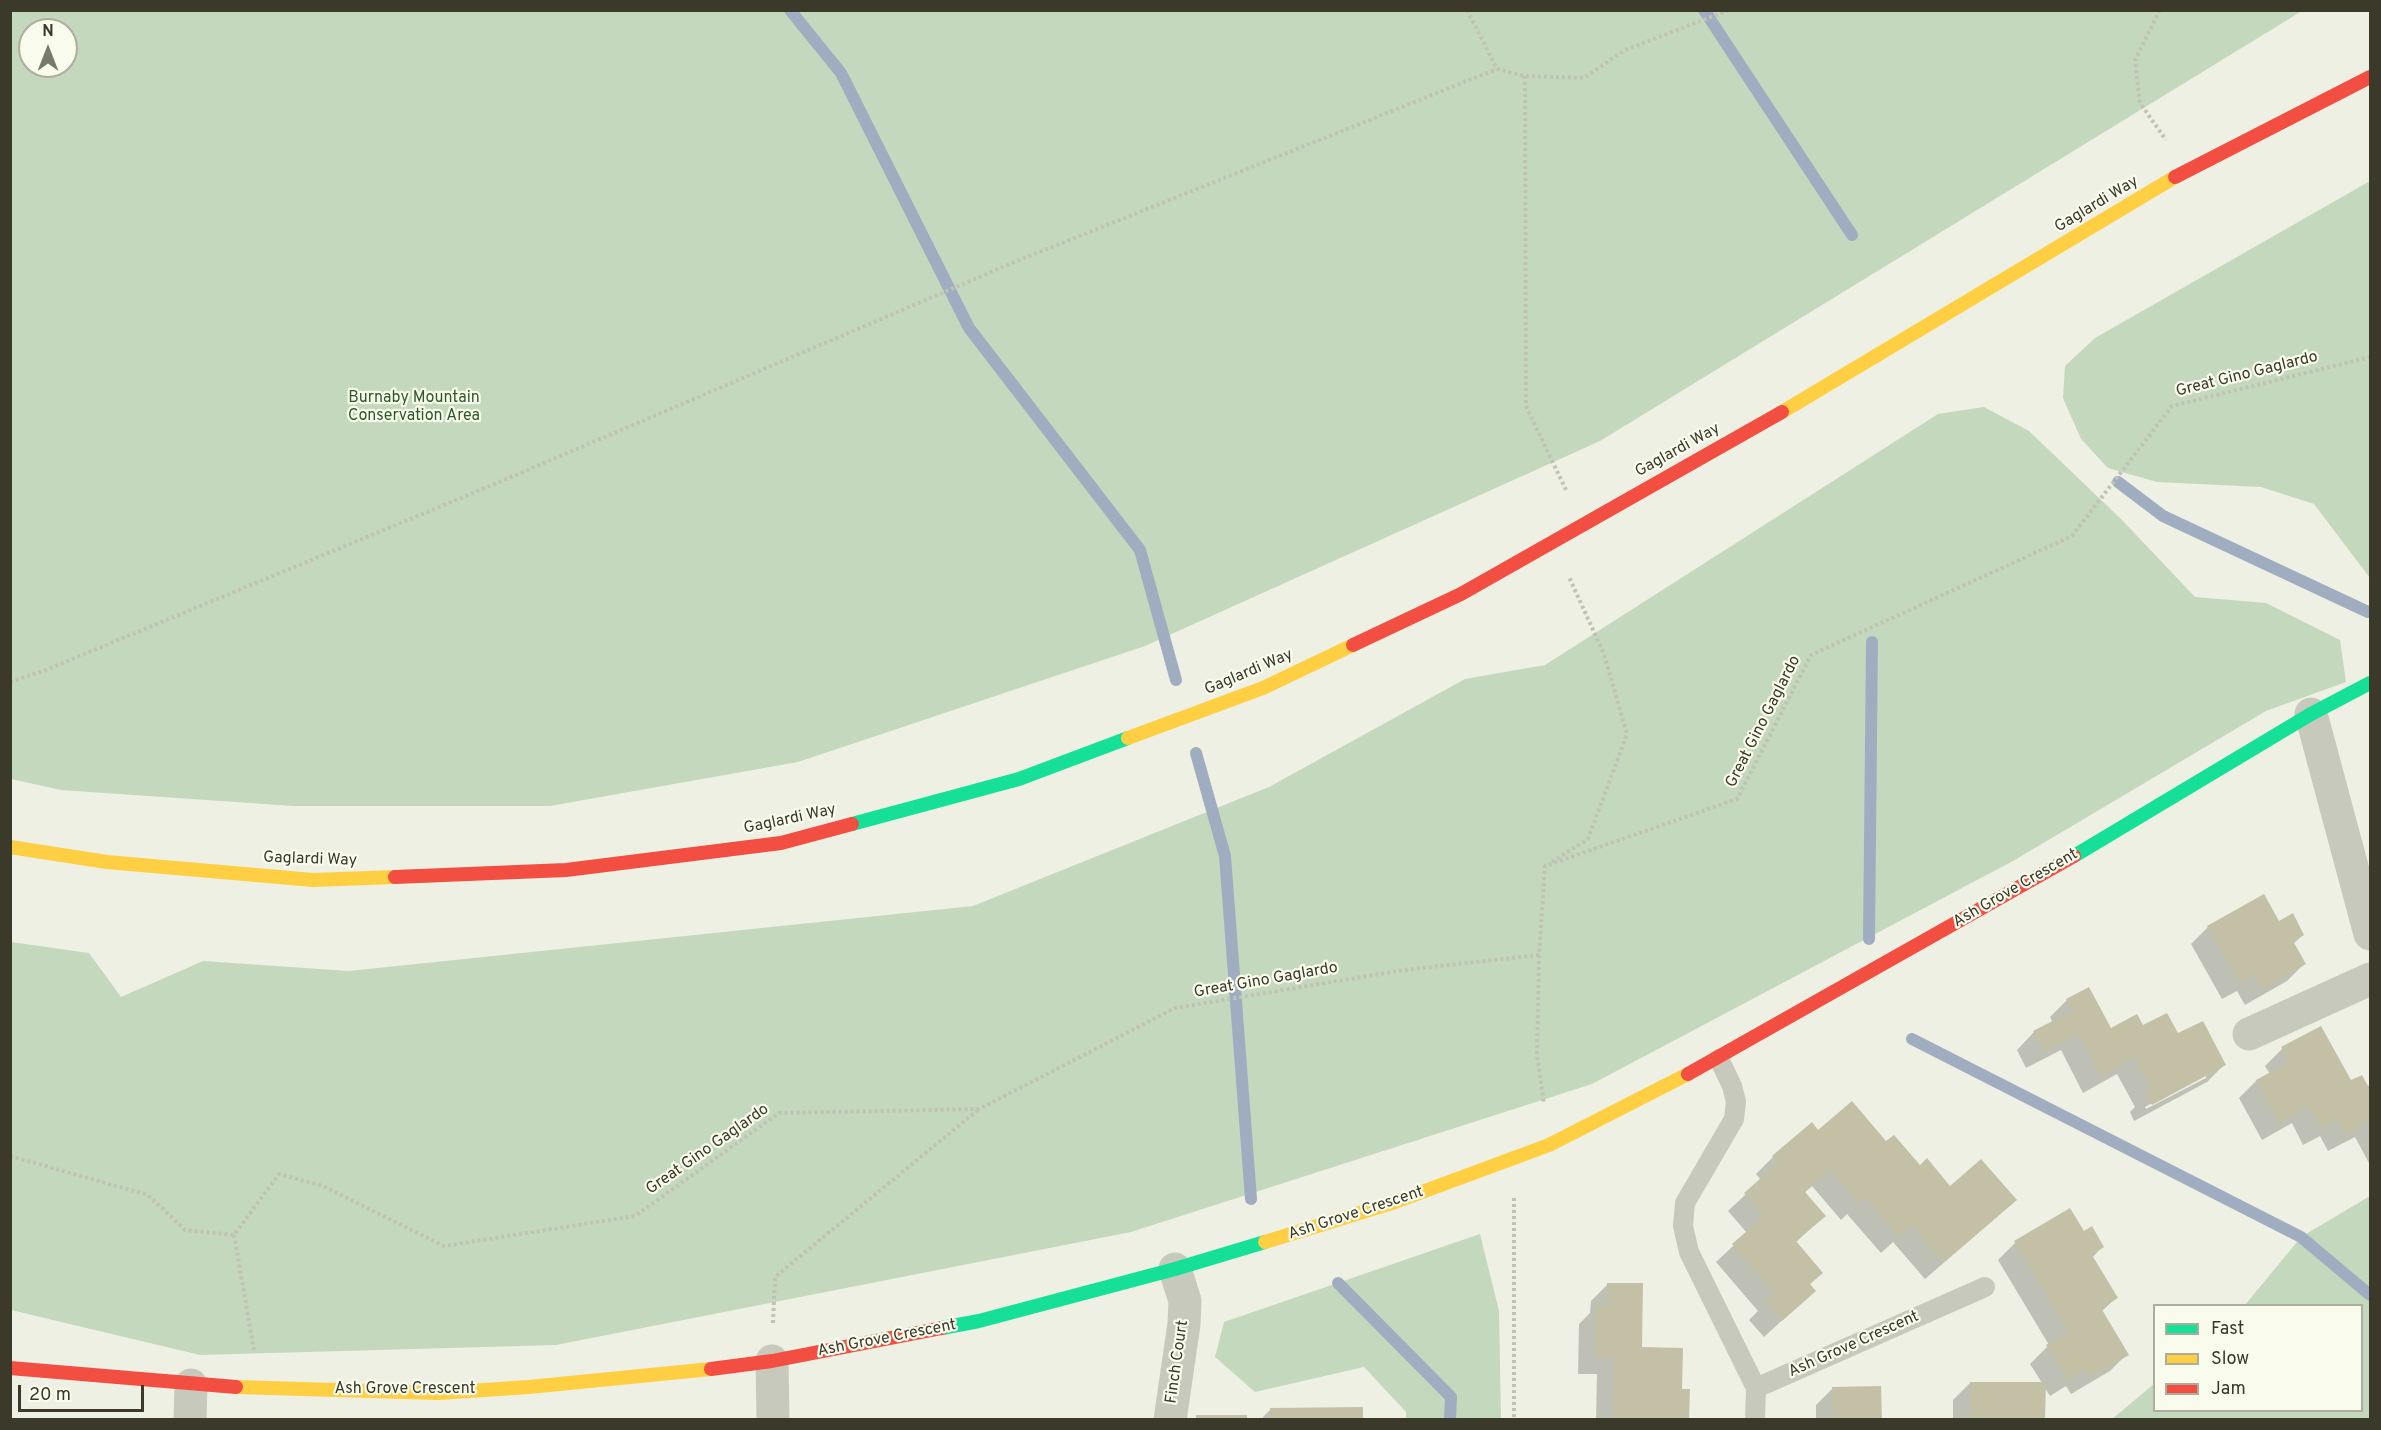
<!DOCTYPE html>
<html>
<head>
<meta charset="utf-8">
<style>
  body { margin:0 }
  #map { position:relative; width:2381px; height:1430px; overflow:hidden; background:#eef0e4; font-family:Overpass,sans-serif }
  canvas { display:block }
  .frame { position:absolute; inset:0; border:12px solid #3a392a; pointer-events:none }
  .legend { position:absolute; left:2153px; top:1304px; width:210px; height:108px; box-sizing:border-box; background:#f9fbed; border:2px solid #adad9f; margin:0; padding:8px 10px; list-style:none; font-size:18px; color:#3a392a }
  .legend li { display:flex; align-items:center; gap:12px; height:30px }
  .legend b { width:30px; border:2px solid #adad9f }
  .north { position:absolute; left:18px; top:18px; width:60px; height:60px; box-sizing:border-box; background:#f9fbed; border:2px solid #adad9f; border-radius:50%; rotate:0deg; font-size:16px; font-weight:700; line-height:24px; text-align:center; color:#3a392a }
  .north::after { content:''; display:block; margin:auto; width:21px; height:27px; background:#79796b; clip-path:polygon(50% 0,100% 100%,50% 72%,0 100%) }
  .scale { position:absolute; left:18px; top:1385px; width:126px; height:27px; box-sizing:border-box; border:3px solid #3a392a; border-top:0; padding-left:8px; font-size:18px; line-height:21px; white-space:nowrap; color:#3a392a; -webkit-text-stroke:4px #f9fbed; paint-order:stroke }
</style>
</head>
<body>
<div id="map">
<canvas width="2381" height="1430"></canvas>
<div class="frame"></div>
<ul class="legend">
<li><b style="height:8px;background:#16e098"></b>Fast</li>
<li><b style="height:8px;background:#ffcf43"></b>Slow</li>
<li><b style="height:8px;background:#f24e42"></b>Jam</li>
</ul>
<div class="north">N</div>
<div class="scale">20 m</div>
</div>
<script>
const g = document.querySelector('canvas').getContext('2d');
g.lineJoin = 'round';
function fillPath(path, color) {
  g.fillStyle = color;
  g.fill(path, 'evenodd');
}
function toPath(rows) {
  const path = new Path2D();
  for (const r of rows) {
    path.moveTo(r[0], r[1]);
    for (let i = 2; i < r.length; i += 2) path.lineTo(r[i], r[i + 1]);
  }
  return path;
}
function strokePath(path, color, width, dash) {
  g.strokeStyle = color;
  g.lineWidth = width;
  g.lineCap = dash ? 'butt' : 'round';
  g.setLineDash(dash || []);
  g.stroke(path);
}
function write(font, color, halo, rows, align = 'center') {
  g.font = font + ' Overpass,sans-serif';
  g.lineWidth = 4.5;
  g.setLineDash([]);
  g.textBaseline = 'middle';
  g.strokeStyle = halo;
  g.fillStyle = color;
  for (const [text, x, y, turn = 0] of rows) {
    g.save();
    g.translate(x, y);
    g.rotate((+turn || 0) * Math.PI / 180);
    g.textAlign = isNaN(turn) ? turn : align;
    if (halo) g.strokeText(text, 0, 0);
    g.fillText(text, 0, 0);
    g.restore();
  }
}
fillPath(toPath([
  [11,10,2302,10,2302,11,1600,441,1145,646,798,762,550,806,293,806,61,790,11,779],
  [30,30,66,30,66,66,30,66],
  [2370,181,2370,578,2314,504,2261,487,2157,482,2108,468,2081,439,2063,398,2065,366,2095,338],
  [1984,407,2029,431,2122,520,2195,597,2266,603,2340,640,2346,682,2266,711,2013,861,1592,1084,1131,1232,556,1345,200,1355,11,1310,11,942,89,953,121,997,203,961,349,971,973,906,1269,787,1465,679,1545,665,1938,414],
  [2370,1196,2370,1419,2112,1419,2154,1384,2154,1410,2362,1410,2362,1306,2245,1305,2301,1237],
  [1480,1234,1499,1311,1501,1419,1406,1419,1406,1412,1364,1367,1255,1392,1215,1357,1224,1322]
]), '#c4d8be');
fillPath(toPath([
  [2263,896,2278,923,2303,935,2293,944,2304,964,2287,981,2245,1005,2237,991,2222,999,2191,944,2208,927],
  [2067,1000,2110,1030,2143,1027,2177,1035,2224,1065,2207,1082,2134,1121,2130,1112,2135,1107,2117,1074,2083,1093,2061,1050,2026,1068,2017,1050,2034,1032,2053,1023,2050,1017],
  [2206,1074,2206,1078,2146,1109,2145,1107],
  [2282,1049,2350,1082,2367,1088,2370,1087,2370,1165,2355,1137,2328,1151,2320,1136,2303,1145,2292,1123,2262,1140,2239,1098,2256,1081,2270,1074,2265,1066],
  [1818,1132,1886,1143,1950,1188,1998,1216,1925,1279,1893,1242,1881,1253,1847,1214,1841,1220,1812,1186,1804,1193,1824,1216,1795,1243,1821,1273,1809,1285,1814,1291,1764,1337,1749,1320,1758,1311,1716,1262,1747,1233,1728,1211,1761,1180,1756,1174,1773,1157],
  [2070,1210,2083,1233,2102,1247,2092,1258,2116,1298,2101,1312,2127,1354,2110,1371,2071,1394,2066,1386,2050,1396,2044,1387,2044,1420,1953,1420,1953,1400,1970,1383,2042,1383,2030,1364,2049,1345,1998,1260,2015,1243],
  [1608,1284,1641,1348,1681,1390,1688,1420,1596,1420,1597,1374,1578,1374,1579,1324,1590,1313,1591,1301],
  [1833,1388,1880,1420,1816,1420,1816,1405],
  [1270,1410,1361,1420,1260,1420]
]), '#0003');
strokePath(toPath([
  [790,10,841,73,969,328,1140,550,1176,680],
  [1704,10,1852,235],
  [2118,482,2163,516,2368,612],
  [1196,753,1225,856,1251,1199],
  [1869,939,1872,642],
  [1912,1039,2301,1237,2370,1295],
  [1338,1283,1451,1397,1450,1420]
]), '#a0adc1', 12);
fillPath(toPath([
  [2264,894,2279,921,2293,913,2304,935,2293,941,2306,964,2262,989,2255,975,2240,983,2207,926],
  [2089,987,2111,1028,2137,1014,2143,1025,2167,1013,2178,1033,2203,1021,2226,1065,2152,1105,2146,1094,2151,1089,2134,1058,2101,1077,2078,1034,2044,1052,2033,1031,2072,1011,2066,999],
  [2321,1026,2351,1080,2362,1075,2368,1086,2370,1085,2370,1121,2346,1135,2337,1120,2321,1129,2309,1107,2279,1124,2256,1080,2289,1062,2281,1047],
  [1852,1101,1886,1141,1894,1135,1920,1165,1927,1158,1950,1186,1981,1159,2017,1200,1943,1263,1911,1226,1899,1237,1865,1198,1859,1204,1830,1170,1805,1192,1826,1216,1796,1241,1823,1273,1810,1284,1816,1291,1782,1321,1765,1301,1774,1294,1732,1244,1764,1216,1744,1193,1778,1163,1772,1156,1812,1122,1818,1130],
  [2070,1208,2084,1231,2092,1226,2104,1247,2092,1255,2118,1298,2101,1308,2129,1355,2089,1378,2084,1370,2067,1380,2046,1345,2068,1332,2014,1241],
  [1607,1283,1643,1283,1642,1347,1683,1348,1682,1389,1690,1389,1689,1420,1613,1420,1614,1357,1595,1357,1596,1306,1607,1306],
  [1970,1382,2046,1382,2045,1420,1970,1420],
  [1881,1386,1882,1420,1833,1420,1832,1387],
  [1363,1407,1363,1420,1270,1420,1270,1408],
  [1196,1415,1247,1415,1247,1420,1196,1420]
]), '#c3c0a5');
strokePath(toPath([
  [1467,10,1497,69,1525,76,1584,78,1625,50,1729,10],
  [2160,10,2135,60,2140,103,2166,140],
  [1525,76,1526,406,1567,492],
  [10,682,46,670,497,483,1017,261,1497,69],
  [1552,862,1588,839,1627,734,1604,654,1569,577],
  [1539,955,1537,1056,1544,1104],
  [10,1156,148,1195,185,1230,234,1235,279,1174,323,1186,444,1246,635,1216,779,1113,979,1109,1175,1008,1404,970,1539,955,1545,866,1737,799,1811,655,2072,536,2172,406,2370,357],
  [1514,1198,1514,1420],
  [234,1235,254,1350],
  [773,1323,775,1277,979,1109]
]), '#c1c2b5', 4, [3, 3]);
strokePath(toPath([
  [1719,1059,1732,1086,1736,1102,1734,1119,1685,1203,1683,1226,1689,1252,1756,1388,1755,1420],
  [1756,1388,1985,1287]
]), '#c8c9bd', 20);
strokePath(toPath([
  [2311,714,2370,934],
  [2249,1034,2370,979],
  [772,1361,773,1420],
  [190,1420,191,1385],
  [1170,1420,1184,1324,1185,1301,1175,1269]
]), '#c8c9bd', 33);
strokePath(toPath([
  [852,824,1019,779,1128,738],
  [2074,856,2311,714,2370,683],
  [942,1328,979,1321,1175,1269,1265,1242]
]), '#16e098', 14);
strokePath(toPath([
  [1782,412,2175,177],
  [1128,738,1263,688,1353,645],
  [10,847,107,862,313,880,395,877],
  [1265,1242,1395,1202,1549,1145,1688,1074],
  [236,1387,438,1393,529,1387,711,1369]
]), '#ffcf43', 14);
strokePath(toPath([
  [2175,177,2370,77],
  [1353,645,1461,594,1782,412],
  [395,877,566,870,781,843,852,824],
  [1688,1074,2074,856],
  [10,1368,236,1387],
  [711,1369,772,1361,942,1328]
]), '#f24e42', 14);
write('16px', '#3a392a', '#f9fbed', [
  ["Gaglardi Way",2097,205,-31],
  ["Great Gino Gaglardo",2247,375,-14],
  ["Gaglardi Way",1678,451,-29],
  ["Gaglardi Way",1249,673,-23],
  ["Great Gino Gaglardo",1764,722,-63],
  ["Gaglardi Way",790,820,-12],
  ["Gaglardi Way",310,860,2],
  ["Ash Grove Crescent",2016,889,-30],
  ["Great Gino Gaglardo",1266,981,-10],
  ["Great Gino Gaglardo",708,1150,-35],
  ["Ash Grove Crescent",1356,1214,-18],
  ["Ash Grove Crescent",887,1339,-11],
  ["Ash Grove Crescent",1854,1345,-24],
  ["Finch Court",1178,1362,-82],
  ["Ash Grove Crescent",405,1390]
]);
write('16px', '#2e592d', '#f9fbed', [
  ["Burnaby Mountain",414,399],
  ["Conservation Area",414,417]
]);
</script>
</body>
</html>
